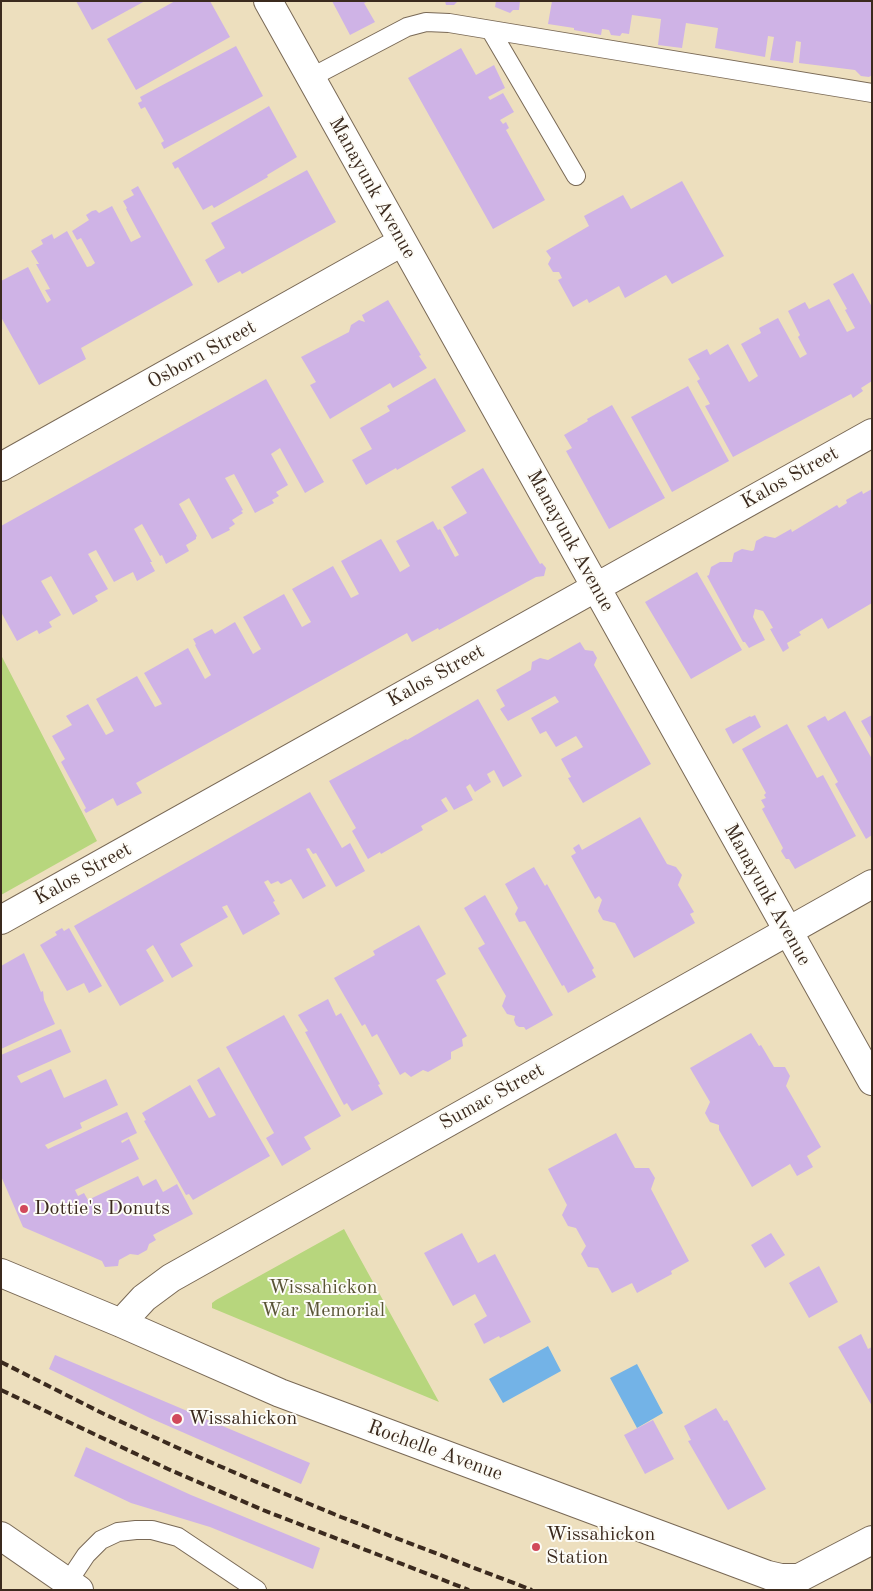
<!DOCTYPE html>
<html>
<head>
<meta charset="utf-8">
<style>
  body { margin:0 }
  #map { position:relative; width:873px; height:1591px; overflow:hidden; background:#eddfbe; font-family:"Old Standard TT",serif }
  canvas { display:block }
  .frame { position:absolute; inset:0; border:2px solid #3b2a1e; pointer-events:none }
</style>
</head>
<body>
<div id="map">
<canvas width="873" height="1591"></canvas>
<div class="frame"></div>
</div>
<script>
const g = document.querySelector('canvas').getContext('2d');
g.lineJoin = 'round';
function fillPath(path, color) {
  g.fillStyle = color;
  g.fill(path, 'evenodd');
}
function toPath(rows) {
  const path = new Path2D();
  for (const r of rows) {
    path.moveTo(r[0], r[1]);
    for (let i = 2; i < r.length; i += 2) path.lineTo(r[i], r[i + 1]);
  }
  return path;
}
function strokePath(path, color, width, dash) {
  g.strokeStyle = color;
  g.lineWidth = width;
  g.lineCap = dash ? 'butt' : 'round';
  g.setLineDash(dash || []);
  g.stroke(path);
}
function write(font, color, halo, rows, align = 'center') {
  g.font = font + ' "Old Standard TT",serif';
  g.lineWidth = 4;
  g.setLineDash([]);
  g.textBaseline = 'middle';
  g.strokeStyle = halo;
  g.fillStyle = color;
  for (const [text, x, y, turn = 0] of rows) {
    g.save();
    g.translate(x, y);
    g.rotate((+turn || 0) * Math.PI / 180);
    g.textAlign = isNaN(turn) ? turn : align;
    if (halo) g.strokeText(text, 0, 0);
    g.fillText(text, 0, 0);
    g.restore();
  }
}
fillPath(toPath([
  [1,655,97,841,1,895],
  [344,1229,351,1242,439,1402,212,1308,212,1303,216,1300]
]), '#b7d67d');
fillPath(toPath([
  [548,1346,561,1371,503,1403,489,1379],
  [637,1364,663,1413,637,1428,610,1378]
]), '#73b3e7');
fillPath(toPath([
  [76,1,145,1,92,30],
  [175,1,210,1,230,37,136,90,107,39],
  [332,1,369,1,364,3,375,22,350,35],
  [445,1,458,1,454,5,446,5],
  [496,1,520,1,519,10,513,10,510,13,495,7],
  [552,1,872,1,872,75,869,77,861,76,855,70,799,63,801,42,796,41,793,63,770,60,774,37,768,36,765,57,715,48,718,28,686,23,682,48,658,45,661,19,632,15,629,34,622,33,620,36,611,35,609,30,602,29,601,35,574,30,574,28,548,24],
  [236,46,263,96,164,149,161,143,164,141,145,107,141,109,138,103,142,101,140,97],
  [461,48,476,75,494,65,505,88,488,97,490,100,503,93,514,112,500,120,503,124,506,122,509,128,506,130,545,200,493,229,408,78],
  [269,106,297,157,267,175,268,177,214,208,212,205,203,210,178,167,175,169,172,163],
  [307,170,336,222,242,274,240,271,218,283,205,260,225,248,211,223],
  [682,181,724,256,672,284,666,275,625,298,619,286,589,303,587,299,573,307,558,280,562,278,559,272,553,272,548,264,551,258,546,251,589,226,584,216,623,195,631,209],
  [138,186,193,285,81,348,86,359,39,385,1,317,1,281,28,267,47,303,51,300,45,290,50,289,36,264,39,264,31,251,43,244,41,240,52,234,54,239,67,231,87,267,91,266,95,263,81,238,77,240,72,231,89,220,86,215,92,211,96,210,99,213,112,206,131,242,141,237,126,209,127,208,123,201,134,195,131,190],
  [853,273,872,307,872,381,861,388,863,391,853,398,851,394,733,457,705,406,710,404,697,381,700,379,688,359,707,349,710,355,728,344,749,382,758,376,741,344,761,333,759,328,778,318,800,358,807,354,798,337,800,335,788,311,805,302,809,309,829,299,847,332,855,328,845,310,847,309,833,284],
  [388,300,421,355,419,356,427,368,393,388,390,383,330,419,310,385,316,382,301,357,349,332,351,325,359,320,365,322,362,315],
  [435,378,466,431,397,470,396,468,366,485,352,460,372,449,360,428,390,411,387,406],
  [266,379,324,482,305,493,280,448,271,454,288,485,276,492,279,496,272,500,274,503,255,513,234,474,225,478,243,510,241,511,243,513,232,520,235,524,229,528,230,530,212,539,189,498,179,504,197,536,196,537,196,539,186,545,189,551,166,564,162,555,160,556,142,524,137,527,134,529,152,562,150,562,155,571,137,581,133,572,114,582,96,550,88,554,108,589,95,596,98,601,73,615,51,576,41,581,61,615,49,622,52,627,39,634,37,630,17,641,1,612,1,526],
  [688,386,729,461,672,492,631,417],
  [612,405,665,498,609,529,566,451,572,448,564,435,588,421,587,419],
  [483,468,540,564,542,563,546,568,544,576,536,577,439,630,438,628,412,642,407,633,136,783,142,793,117,806,113,798,86,813,84,810,86,808,61,762,65,759,52,736,72,725,66,716,88,704,106,735,114,731,96,699,137,676,155,707,162,704,144,673,188,648,205,679,211,675,195,645,196,644,193,639,212,629,215,634,235,622,253,654,261,649,243,617,284,594,302,627,311,622,292,589,333,566,351,598,359,594,341,561,381,539,400,572,410,566,396,541,433,521,438,530,440,529,455,557,459,555,443,527,467,513,451,487],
  [872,489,872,603,828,629,822,618,799,632,801,635,787,643,789,648,783,652,770,629,773,628,763,611,755,609,753,617,765,640,749,648,745,642,743,642,707,576,709,575,711,567,720,562,732,562,734,553,742,549,752,551,754,550,756,541,765,536,775,538,791,529,792,532,837,505,839,508,847,503,846,500,862,491,863,494],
  [697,572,742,650,691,679,645,602],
  [580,642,585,650,593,651,597,658,594,665,651,764,583,803,568,778,571,777,561,759,583,747,576,736,556,747,546,731,540,734,531,718,559,702,555,696,508,721,500,709,505,706,496,690,531,670,532,662,540,658,548,660],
  [478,699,522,776,503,787,494,770,487,774,491,782,475,792,470,784,466,787,473,800,454,810,446,797,441,800,448,811,421,826,423,830,381,854,380,852,368,859,352,831,356,828,329,781,406,739,407,740],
  [845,711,872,759,872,835,866,839,835,784,838,782,807,726,825,716,828,721],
  [755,715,761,727,733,744,725,729,750,716,751,717],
  [872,715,872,740,861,721],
  [787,724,817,778,823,775,856,836,795,869,789,859,786,859,781,851,783,848,762,809,765,807,761,800,766,798,764,795,766,793,742,749],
  [310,792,342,848,350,843,365,871,336,887,316,853,313,854,309,848,306,849,326,886,303,899,291,879,281,884,278,881,271,884,268,880,264,882,275,901,273,902,280,914,243,935,227,905,222,907,228,917,180,944,193,966,172,978,153,945,146,950,164,981,120,1006,74,926],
  [640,817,667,864,676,867,682,875,678,885,694,912,690,914,695,923,634,958,615,923,603,920,598,911,602,900,599,896,595,899,571,856,576,853,573,848,579,844,582,850],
  [534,867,545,886,547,884,594,968,592,970,596,977,568,993,564,985,562,986,525,921,519,922,515,914,518,908,505,884],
  [485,895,553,1015,526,1030,524,1027,519,1027,516,1025,514,1020,515,1016,507,1014,502,1006,506,996,478,948,485,944,464,908],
  [419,925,446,974,436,980,467,1036,462,1039,463,1046,451,1052,451,1059,428,1072,423,1070,411,1077,405,1072,400,1075,377,1034,372,1037,365,1024,362,1026,334,978,375,955,373,951],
  [62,928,64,931,69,928,102,986,89,993,84,983,67,991,40,945,57,935,55,932],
  [24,953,41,992,43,991,44,1000,55,1024,1,1049,1,966],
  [328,999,336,1016,341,1013,380,1084,378,1085,383,1094,352,1111,347,1103,344,1105,305,1032,308,1031,298,1015],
  [284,1015,341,1116,304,1137,311,1149,282,1166,266,1138,274,1133,226,1047],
  [61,1029,71,1052,17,1076,21,1083,51,1069,64,1098,106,1079,118,1105,80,1123,82,1128,45,1145,48,1149,127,1112,137,1133,121,1141,122,1143,129,1139,139,1159,75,1190,78,1196,84,1193,88,1200,138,1176,143,1186,156,1179,163,1192,177,1184,193,1214,153,1235,156,1240,149,1244,147,1250,138,1255,130,1254,119,1260,118,1266,105,1267,102,1261,23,1227,1,1176,1,1055],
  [751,1033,759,1046,761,1045,774,1067,785,1067,790,1076,786,1086,821,1147,807,1156,813,1167,797,1176,790,1164,752,1187,719,1130,719,1125,710,1122,705,1113,710,1102,690,1068],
  [219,1067,270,1156,193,1200,189,1194,186,1195,144,1121,146,1120,142,1113,190,1085,209,1118,212,1117,216,1115,197,1080],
  [616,1133,635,1168,649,1168,655,1178,651,1189,689,1261,671,1271,672,1274,637,1293,632,1283,612,1293,598,1268,588,1267,581,1254,586,1246,576,1228,568,1226,562,1215,567,1205,548,1169],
  [462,1233,478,1263,495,1254,531,1322,500,1338,499,1336,484,1344,474,1324,487,1316,475,1294,453,1306,424,1253],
  [771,1233,785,1255,765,1268,751,1245],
  [819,1266,838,1302,809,1318,789,1283],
  [861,1334,868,1349,872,1347,872,1406,838,1347],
  [55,1355,310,1463,301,1484,150,1418,49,1369],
  [716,1408,724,1421,727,1420,766,1489,728,1510,688,1441,691,1440,684,1426],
  [653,1420,674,1459,645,1474,624,1435],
  [86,1447,191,1495,320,1548,313,1569,210,1527,131,1503,74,1476]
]), '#cfb3e6');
const lane = toPath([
  [491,31,576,176],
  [310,78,407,27,426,22,449,23,872,93],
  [68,1582,86,1555,101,1540,118,1532,136,1530,152,1530,178,1537,257,1590]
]);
const street = toPath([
  [268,1,872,1081],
  [1,467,402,242],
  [1,920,872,433],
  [1,1273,121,1323,280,1393,768,1575,781,1578,799,1578,872,1540],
  [121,1323,144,1298,171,1278,872,884]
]);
const secondary = toPath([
  [1,1536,79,1590]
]);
strokePath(lane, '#796956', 20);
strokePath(street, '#796956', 30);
strokePath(secondary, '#796956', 30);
strokePath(lane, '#fff', 18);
strokePath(street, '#fff', 28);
strokePath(secondary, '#fff', 28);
strokePath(toPath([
  [1,1362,102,1413,178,1448,247,1478,341,1517,532,1590],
  [1,1390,168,1469,263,1510,469,1590]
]), '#3b2a1e', 4, [8, 4]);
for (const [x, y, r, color] of [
  [24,1209,5,"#d1495b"],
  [177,1419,6,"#d1495b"],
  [536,1547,5,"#d1495b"]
]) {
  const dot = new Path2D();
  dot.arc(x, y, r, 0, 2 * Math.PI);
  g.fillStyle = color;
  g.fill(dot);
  strokePath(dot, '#fdfcf7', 2);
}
write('20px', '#3b2a1e', '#fdfcf7', [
  ["Manayunk Avenue",372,188,61],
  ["Osborn Street",202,355,-29],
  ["Kalos Street",790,478,-29],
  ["Manayunk Avenue",570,541,61],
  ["Kalos Street",436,676,-29],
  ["Kalos Street",83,874,-29],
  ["Manayunk Avenue",767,895,61],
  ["Sumac Street",492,1097,-29],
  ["Rochelle Avenue",435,1451,20]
]);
write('20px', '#3b2a1e', '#fdfcf7', [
  ["Dottie's Donuts",34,1209],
  ["Wissahickon",188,1419],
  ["Wissahickon",546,1535],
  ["Station",546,1558]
], 'left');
write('20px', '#5a5536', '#fdfcf7', [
  ["Wissahickon",323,1288],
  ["War Memorial",323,1311]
]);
</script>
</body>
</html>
